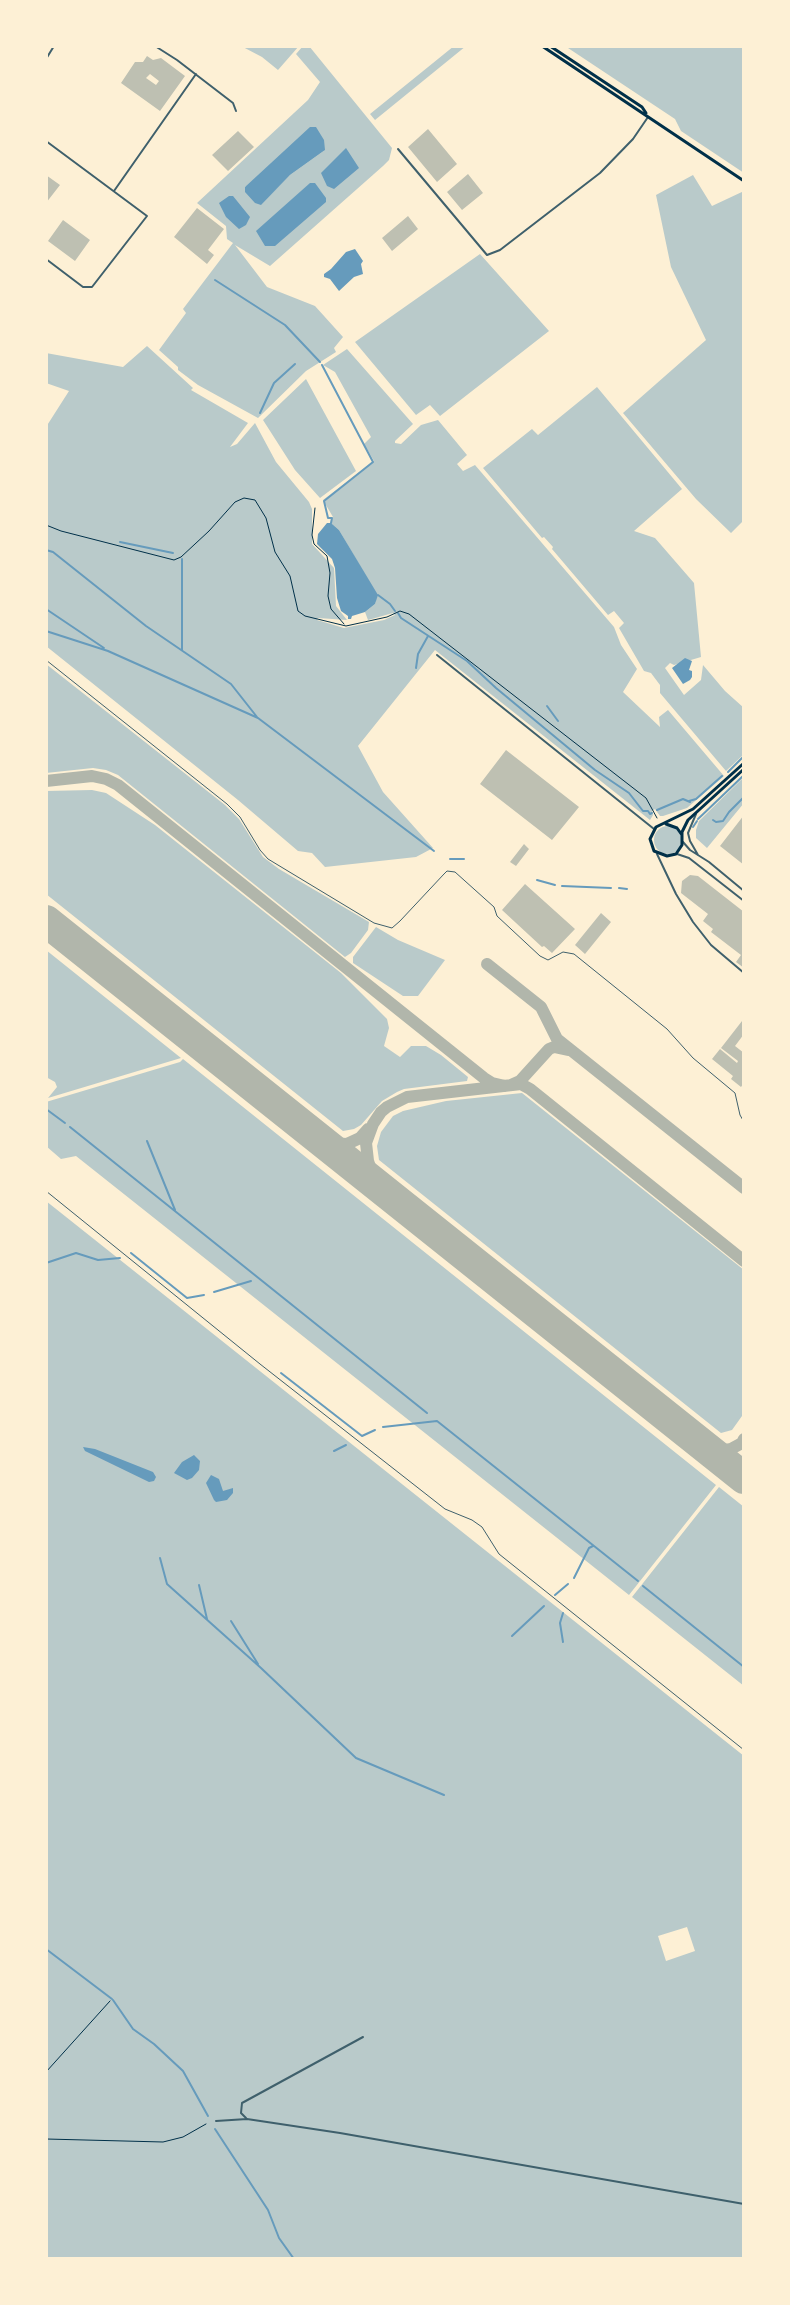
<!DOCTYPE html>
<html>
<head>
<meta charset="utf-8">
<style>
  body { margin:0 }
  #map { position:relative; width:790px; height:2305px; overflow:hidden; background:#fdf0d5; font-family:"PT Sans Narrow",sans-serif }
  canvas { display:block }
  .frame { position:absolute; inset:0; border:48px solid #fdf0d5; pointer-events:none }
</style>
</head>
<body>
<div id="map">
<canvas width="790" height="2305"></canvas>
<div class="frame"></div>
</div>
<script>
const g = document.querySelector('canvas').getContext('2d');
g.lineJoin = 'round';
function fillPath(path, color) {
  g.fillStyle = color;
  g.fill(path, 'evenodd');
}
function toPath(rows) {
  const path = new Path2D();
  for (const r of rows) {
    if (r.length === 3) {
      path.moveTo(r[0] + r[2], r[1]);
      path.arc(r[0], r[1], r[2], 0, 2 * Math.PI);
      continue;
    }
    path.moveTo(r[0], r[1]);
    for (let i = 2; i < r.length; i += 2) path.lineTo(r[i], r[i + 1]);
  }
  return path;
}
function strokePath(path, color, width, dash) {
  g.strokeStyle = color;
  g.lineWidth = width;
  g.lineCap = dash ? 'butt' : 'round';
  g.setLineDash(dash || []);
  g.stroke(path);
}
fillPath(toPath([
  [241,46,299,46,278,70,262,57],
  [303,46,309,46,392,148,389,160,383,166,270,266,235,245,267,287,315,306,343,337,334,348,336,352,306,371,258,418,198,385,178,370,178,367,159,350,186,313,183,309,233,243,227,239,226,226,197,203,308,100,320,82,296,54],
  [325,150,290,175,261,204,245,187],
  [454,46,466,46,375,120,370,114],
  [565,46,744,46,744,173,681,131,675,119],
  [693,175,712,206,744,191,744,520,731,533,696,499,623,413,706,340,671,267,656,195],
  [480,254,549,331,440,416,430,405,416,415,355,342],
  [147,346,193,388,191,390,248,423,230,447,237,444,255,423,276,462,309,502,312,509,312,544,334,568,336,606,347,620,318,618,317,620,344,628,384,620,395,615,393,613,368,620,365,612,375,604,377,595,339,530,331,523,333,517,323,500,374,461,364,444,371,437,335,372,323,365,347,349,413,424,395,441,395,443,401,444,421,425,438,420,467,455,457,464,463,471,475,465,614,627,621,645,637,669,623,692,660,727,659,717,668,710,724,776,687,808,663,816,660,816,655,809,652,811,653,815,650,820,435,650,358,746,383,792,433,848,416,857,325,867,312,853,298,851,238,800,46,646,46,427,69,391,46,383,46,353,123,367],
  [306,379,356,471,320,498,295,470,263,420],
  [597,387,682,489,634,531,655,538,694,583,701,657,674,665,670,663,665,668,684,695,701,680,703,665,725,691,744,708,744,754,726,771,660,693,660,685,651,673,644,671,619,628,624,623,614,611,608,615,552,549,553,547,544,537,542,538,483,468,532,429,538,435],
  [46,664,225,805,239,819,263,857,279,869,369,922,368,930,351,953,345,957,118,775,106,770,93,768,46,773],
  [744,777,744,803,707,848,696,838,696,830,699,821],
  [92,790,106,793,155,825,341,973,387,1019,389,1028,384,1046,400,1057,411,1046,426,1046,441,1055,468,1077,467,1081,404,1089,397,1092,382,1101,361,1125,354,1129,343,1131,46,894,46,791],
  [668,840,14],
  [376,927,398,940,445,960,418,996,403,996,353,963,353,957],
  [46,950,181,1058,48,1098,57,1087,55,1082,46,1077],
  [183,1059,716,1485,629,1595,76,1156,61,1159,46,1146,46,1102,180,1062],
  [522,1093,744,1270,744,1377,742,1416,732,1430,721,1433,379,1160,377,1146,381,1132,393,1116,403,1111,446,1101],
  [46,1201,744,1756,744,2259,46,2259],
  [687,1927,695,1951,666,1961,658,1936],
  [719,1487,744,1507,744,1686,632,1597]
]), '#b9caca');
fillPath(toPath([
  [310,127,316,127,324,140,325,150,290,175,261,205,255,203,245,192,245,187],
  [346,148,359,168,334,189,327,186,321,173],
  [310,183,315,183,326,198,326,202,275,246,265,246,256,231],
  [229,196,233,196,250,217,246,225,239,229,226,217,219,203],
  [355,249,363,261,361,264,363,274,354,277,339,291,330,279,324,277,324,274,331,269,346,252],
  [327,523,331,523,339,530,378,595,375,604,365,612,352,616,351,619,348,619,348,616,341,611,337,598,335,568,332,559,317,544,318,534],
  [685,658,692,661,689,670,692,671,692,677,690,680,683,684,672,668],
  [83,1447,95,1449,153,1472,156,1477,154,1481,149,1482,85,1451],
  [194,1455,200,1461,199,1470,192,1478,187,1480,174,1473,182,1462],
  [211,1475,219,1479,223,1491,233,1488,233,1493,227,1500,216,1502,214,1500,206,1483]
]), '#669bbc');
strokePath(toPath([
  [215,280,285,325,320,362],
  [322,365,373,462,324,501,328,518,332,518,331,523],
  [260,413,274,383,295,364],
  [120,542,173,553],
  [46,550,53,552,146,626,231,684,257,717],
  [182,559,182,650],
  [378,595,390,604,395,611],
  [46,609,104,648],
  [398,613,401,618,467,661,496,688,595,770,629,793,643,811,648,811,650,814,652,813],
  [46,631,108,651,258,718,434,851],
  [416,668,418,654,428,636],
  [547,706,558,721],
  [728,772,744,756],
  [689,801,696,799,722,776],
  [657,810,683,799,690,802],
  [698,819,743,776],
  [713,820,716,822,723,821,729,812,744,797],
  [693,827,697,821],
  [450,859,464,859],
  [537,880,555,885],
  [562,886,611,888],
  [619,888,627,889],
  [46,1109,65,1123],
  [70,1127,427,1413],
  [147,1141,175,1210],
  [131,1253,187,1298,204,1295],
  [46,1263,76,1253,98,1260,120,1258],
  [214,1292,251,1281],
  [281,1373,362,1436,375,1430],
  [383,1427,437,1421,638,1581],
  [334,1451,346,1445],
  [160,1558,167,1584,261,1668,356,1758,444,1795],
  [574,1578,589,1548,593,1546],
  [199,1585,207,1619],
  [643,1586,744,1667],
  [555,1595,568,1584],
  [563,1613,560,1623,563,1642],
  [231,1621,258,1664],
  [512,1636,544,1606],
  [46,1949,112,1999],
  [113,2000,133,2029,154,2044,183,2071,208,2116],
  [215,2129,268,2210,279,2238,294,2259]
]), '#669bbc', 2);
strokePath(toPath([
  [46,781,92,776,106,779,118,785,484,1078,492,1083,505,1086],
  [487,964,541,1007,557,1039,744,1188],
  [511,1085,520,1081,549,1049,554,1047,568,1050],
  [315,1136,328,1143,347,1144,360,1138,368,1129],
  [382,1189,373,1176,368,1161,366,1143,373,1124,381,1112,387,1107,407,1097,521,1084,530,1089,744,1261],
  [707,1448,720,1451,731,1449,742,1443,744,1439]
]), '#b1b6ab', 12);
strokePath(toPath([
  [46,921,744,1478]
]), '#b1b6ab', 32);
fillPath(toPath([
  [147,56,153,60,161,58,185,76,160,111,121,83,135,62,143,62],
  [150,74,159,81,156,85,146,78],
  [428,129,457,164,437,182,408,147],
  [238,131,254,147,228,171,212,155],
  [468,174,483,193,462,210,447,192],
  [46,175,60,185,46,203],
  [197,208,224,229,208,250,214,255,207,264,174,237],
  [408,216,418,229,392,251,382,238],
  [63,220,90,240,75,261,48,241],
  [506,750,579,807,552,840,480,784],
  [744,815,744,865,720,846],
  [524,844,529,849,516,866,510,862],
  [690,875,698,876,744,912,744,968,736,962,741,955,711,932,713,929,703,921,708,914,681,893,682,881],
  [525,884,575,929,552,953,544,946,542,947,502,910],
  [601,913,611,922,585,954,575,945],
  [742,1021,744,1023,744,1034,735,1046,744,1053,744,1083,741,1087,731,1079,733,1076,712,1059,720,1049,737,1063,738,1061,721,1048]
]), '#bec0b2');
strokePath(toPath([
  [315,508,312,535,314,544,327,556,330,573,328,596,331,609,344,624],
  [46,525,61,531,174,560,181,557,209,531,235,502,244,498,255,500,266,518,275,552,290,576,298,611,305,616,346,626,387,617,400,611,409,614,646,798,657,818],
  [46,2072,110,2001],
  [46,2139,163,2142,183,2137,206,2124]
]), '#003049', 1);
strokePath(toPath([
  [46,660,227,804,240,817,260,850,268,859,374,923,392,928,400,921,444,874,447,871,455,872,494,907,497,916,540,956,548,960,563,952,574,954,667,1029,693,1058,735,1093,740,1115,744,1122],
  [46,1191,260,1364,445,1509,472,1520,482,1527,499,1554,744,1750]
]), '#3f606c', 1);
strokePath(toPath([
  [155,46,177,60,233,103,236,111],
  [46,59,54,46],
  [46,141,147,216,92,287,83,287,46,259],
  [398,149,487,255,500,250,600,173,633,139,648,117],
  [114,191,196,74],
  [437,655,654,829],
  [696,814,688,833,690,841,698,855],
  [683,842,690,850,709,862,744,891],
  [657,854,676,894,693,922,711,945,744,973],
  [677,854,689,858,744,901],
  [246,2118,241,2113,242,2103,363,2037],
  [216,2121,247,2119,340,2133,744,2204]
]), '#3f606c', 2);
strokePath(toPath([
  [542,46,744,181],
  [550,46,642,107,646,113],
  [744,763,693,809,656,827,650,839,654,851,667,856,676,854,682,845,682,832,688,820,744,769],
  [666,824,677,828,682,835]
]), '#003049', 3);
</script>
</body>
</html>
